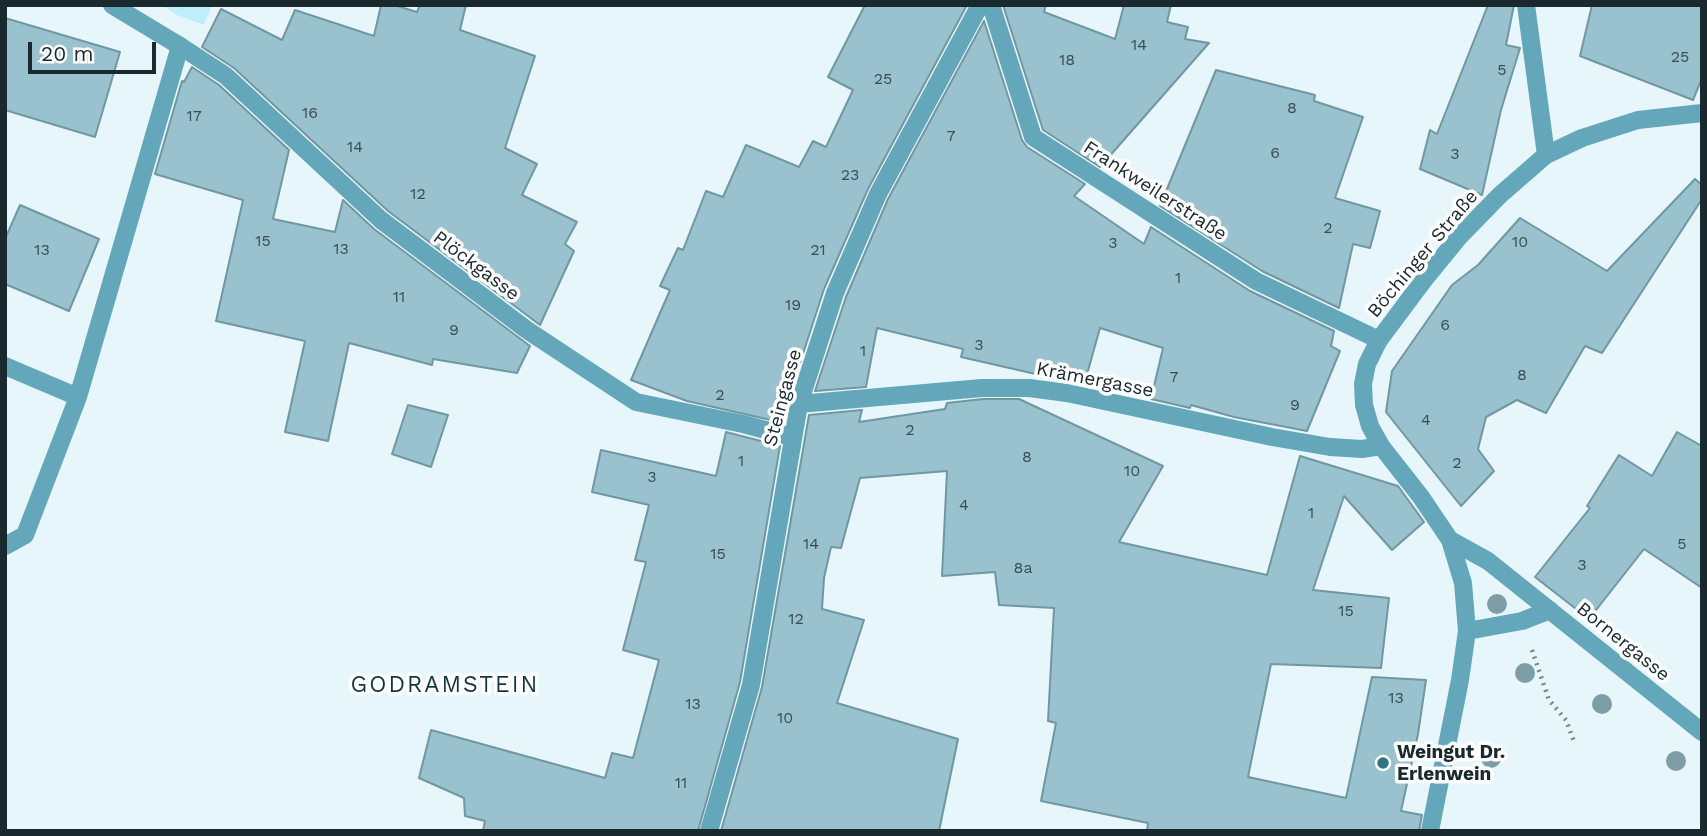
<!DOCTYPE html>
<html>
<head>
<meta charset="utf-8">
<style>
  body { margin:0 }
  #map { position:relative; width:1707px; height:836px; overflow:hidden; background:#e6f6fb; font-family:"Work Sans",sans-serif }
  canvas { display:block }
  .frame { position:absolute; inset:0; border:7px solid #19292e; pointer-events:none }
  .scale { position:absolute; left:28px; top:42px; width:128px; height:32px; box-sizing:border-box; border:4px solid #19292e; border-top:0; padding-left:9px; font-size:21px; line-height:24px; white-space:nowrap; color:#19292e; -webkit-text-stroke:5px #fff; paint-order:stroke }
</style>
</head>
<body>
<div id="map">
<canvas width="1707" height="836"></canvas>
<div class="frame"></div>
<div class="scale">20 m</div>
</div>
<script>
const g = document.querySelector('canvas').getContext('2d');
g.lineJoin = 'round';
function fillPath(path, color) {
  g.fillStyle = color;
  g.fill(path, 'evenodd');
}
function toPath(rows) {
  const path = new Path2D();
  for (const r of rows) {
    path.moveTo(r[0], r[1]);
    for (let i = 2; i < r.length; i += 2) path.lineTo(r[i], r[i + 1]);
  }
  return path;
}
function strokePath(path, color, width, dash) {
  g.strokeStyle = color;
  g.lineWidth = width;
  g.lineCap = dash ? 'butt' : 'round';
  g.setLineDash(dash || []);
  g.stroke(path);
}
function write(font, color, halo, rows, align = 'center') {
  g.font = font + ' "Work Sans",sans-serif';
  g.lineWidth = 7;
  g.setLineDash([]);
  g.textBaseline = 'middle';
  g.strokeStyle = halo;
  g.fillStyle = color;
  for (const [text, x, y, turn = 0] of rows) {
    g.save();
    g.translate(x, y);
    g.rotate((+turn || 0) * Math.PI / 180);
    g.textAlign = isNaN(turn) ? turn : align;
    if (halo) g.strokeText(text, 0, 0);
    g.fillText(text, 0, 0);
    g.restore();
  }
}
fillPath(toPath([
  [162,5,212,5,204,25,177,15]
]), '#beeefc');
const building = toPath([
  [381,5,394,5,417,12,420,5,466,5,460,30,535,56,505,148,537,164,522,195,577,222,565,244,574,251,540,325,388,211,234,68,202,47,221,9,282,40,295,10,374,36,381,5],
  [865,5,967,5,868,189,824,289,788,400,784,423,687,401,631,380,670,290,660,286,678,248,683,250,706,191,723,197,746,145,799,167,813,141,826,147,853,90,828,77,865,5],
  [1003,5,1046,5,1044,12,1115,39,1124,5,1171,5,1167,22,1188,27,1185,39,1209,43,1100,167,1043,130,1003,5],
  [1488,5,1514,5,1506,45,1520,48,1501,110,1482,195,1420,169,1430,130,1437,134,1488,5],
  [1592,5,1702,5,1702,78,1693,100,1580,56,1592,5],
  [5,18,120,52,95,137,5,110,5,18],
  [984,21,1022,140,1027,147,1085,184,1074,196,1144,244,1151,227,1250,291,1334,331,1331,346,1340,351,1307,431,1234,417,1191,405,1190,408,1151,399,1163,348,1100,328,1084,385,961,357,963,349,877,328,866,387,815,391,846,297,888,199,984,21],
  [192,67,219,85,289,150,273,219,335,232,343,200,374,229,530,346,517,373,433,359,432,365,349,343,328,441,285,432,305,341,216,321,243,200,155,174,182,81,184,82,192,67],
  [1216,70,1315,95,1314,101,1363,117,1335,198,1380,211,1370,248,1353,244,1339,308,1262,271,1160,206,1216,70],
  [1695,179,1702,185,1702,199,1602,353,1585,346,1546,413,1517,400,1486,417,1478,449,1494,471,1461,506,1386,412,1392,371,1452,285,1478,265,1520,218,1607,271,1695,179],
  [20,205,99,239,69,311,5,284,5,239,20,205],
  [983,399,1019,399,1163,466,1119,542,1267,575,1300,456,1398,486,1424,522,1392,550,1344,496,1313,590,1389,598,1381,668,1271,664,1248,777,1346,798,1372,677,1426,680,1418,734,1401,811,1422,815,1419,831,1147,831,1148,823,1041,801,1056,723,1048,721,1054,608,999,605,995,572,942,576,947,471,860,478,841,548,831,547,824,578,822,609,864,620,837,703,958,739,939,831,721,831,762,687,809,415,862,410,859,422,945,409,947,403,983,399],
  [408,405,448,415,431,467,392,454,408,405],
  [726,432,780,446,740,682,698,831,483,831,485,821,465,816,464,798,419,778,431,730,605,778,612,753,633,758,659,660,623,650,646,562,635,560,649,505,592,492,601,450,716,476,726,432],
  [1677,432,1702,446,1702,588,1644,549,1589,619,1535,577,1590,508,1587,506,1619,455,1652,476,1677,432]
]);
fillPath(building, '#99c2ce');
strokePath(building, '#7097a2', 2);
strokePath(toPath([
  [1532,650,1549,700,1566,720,1575,744]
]), '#76868b', 4.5, [2, 5]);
strokePath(toPath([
  [180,46,226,76,381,220,527,330,636,402,743,424,792,437],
  [799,404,982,388,1029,388,1067,393,1272,437,1330,447,1362,449,1381,446]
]), '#64a7ba', 18);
strokePath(toPath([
  [991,5,1033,137,1256,281,1379,340],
  [1526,5,1546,155],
  [5,366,78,397],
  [1450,540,1488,561,1702,732],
  [5,546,25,535,78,397,180,46,112,5],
  [1467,631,1522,621,1550,610],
  [709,831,751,685,799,404,835,293,878,194,980,5]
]), '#64a7ba', 18);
strokePath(toPath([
  [1430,831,1460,680,1467,631,1463,583,1450,540,1421,497,1381,446,1370,426,1364,405,1363,384,1367,364,1379,340,1423,281,1459,237,1500,195,1546,155,1582,138,1638,120,1702,113]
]), '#64a7ba', 18);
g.fillStyle = '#7e9ea7';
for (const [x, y] of [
  [1497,604],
  [1525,673],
  [1602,704],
  [1491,758],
  [1676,761]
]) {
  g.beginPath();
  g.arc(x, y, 10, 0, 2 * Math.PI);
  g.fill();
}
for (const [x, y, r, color] of [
  [1383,763,7,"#317485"]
]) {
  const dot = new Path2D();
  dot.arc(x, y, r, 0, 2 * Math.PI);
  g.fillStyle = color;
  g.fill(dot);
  strokePath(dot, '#fff', 2.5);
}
write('16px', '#394f56', null, [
  ["14",1139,45],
  ["25",1680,57],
  ["18",1067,60],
  ["5",1502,70],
  ["25",883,79],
  ["8",1292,108],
  ["16",310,113],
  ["17",194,116],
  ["7",951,136],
  ["14",355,147],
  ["6",1275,153],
  ["3",1455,154],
  ["23",850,175],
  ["12",418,194],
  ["2",1328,228],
  ["15",263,241],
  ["10",1520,242],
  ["3",1113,243],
  ["13",341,249],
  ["13",42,250],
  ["21",818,250],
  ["1",1178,278],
  ["11",399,297],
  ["19",793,305],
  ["6",1445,325],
  ["9",454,330],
  ["3",979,345],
  ["1",863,351],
  ["8",1522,375],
  ["7",1174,377],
  ["2",720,395],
  ["9",1295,405],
  ["4",1426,420],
  ["2",910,430],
  ["8",1027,457],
  ["1",741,461],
  ["2",1457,463],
  ["10",1132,471],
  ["3",652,477],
  ["4",964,505],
  ["1",1311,513],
  ["14",811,544],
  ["5",1682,544],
  ["15",718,554],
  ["3",1582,565],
  ["8a",1023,568],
  ["15",1346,611],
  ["12",796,619],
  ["13",1396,698],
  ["13",693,704],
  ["10",785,718],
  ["11",681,783]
]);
write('19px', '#19292e', '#fff', [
  ["Frankweilerstraße",1155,191,33],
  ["Böchinger Straße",1423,254,-50],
  ["Plöckgasse",476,266,37],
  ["Krämergasse",1095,380,11],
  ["Steingasse",783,398,-75],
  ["Bornergasse",1623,642,39]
]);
write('bold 19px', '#19292e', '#fff', [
  ["Weingut Dr.",1397,752],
  ["Erlenwein",1397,774]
], 'left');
g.letterSpacing = '2px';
write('23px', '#113842', '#fff', [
  ["GODRAMSTEIN",445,685]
]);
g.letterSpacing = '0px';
</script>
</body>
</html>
